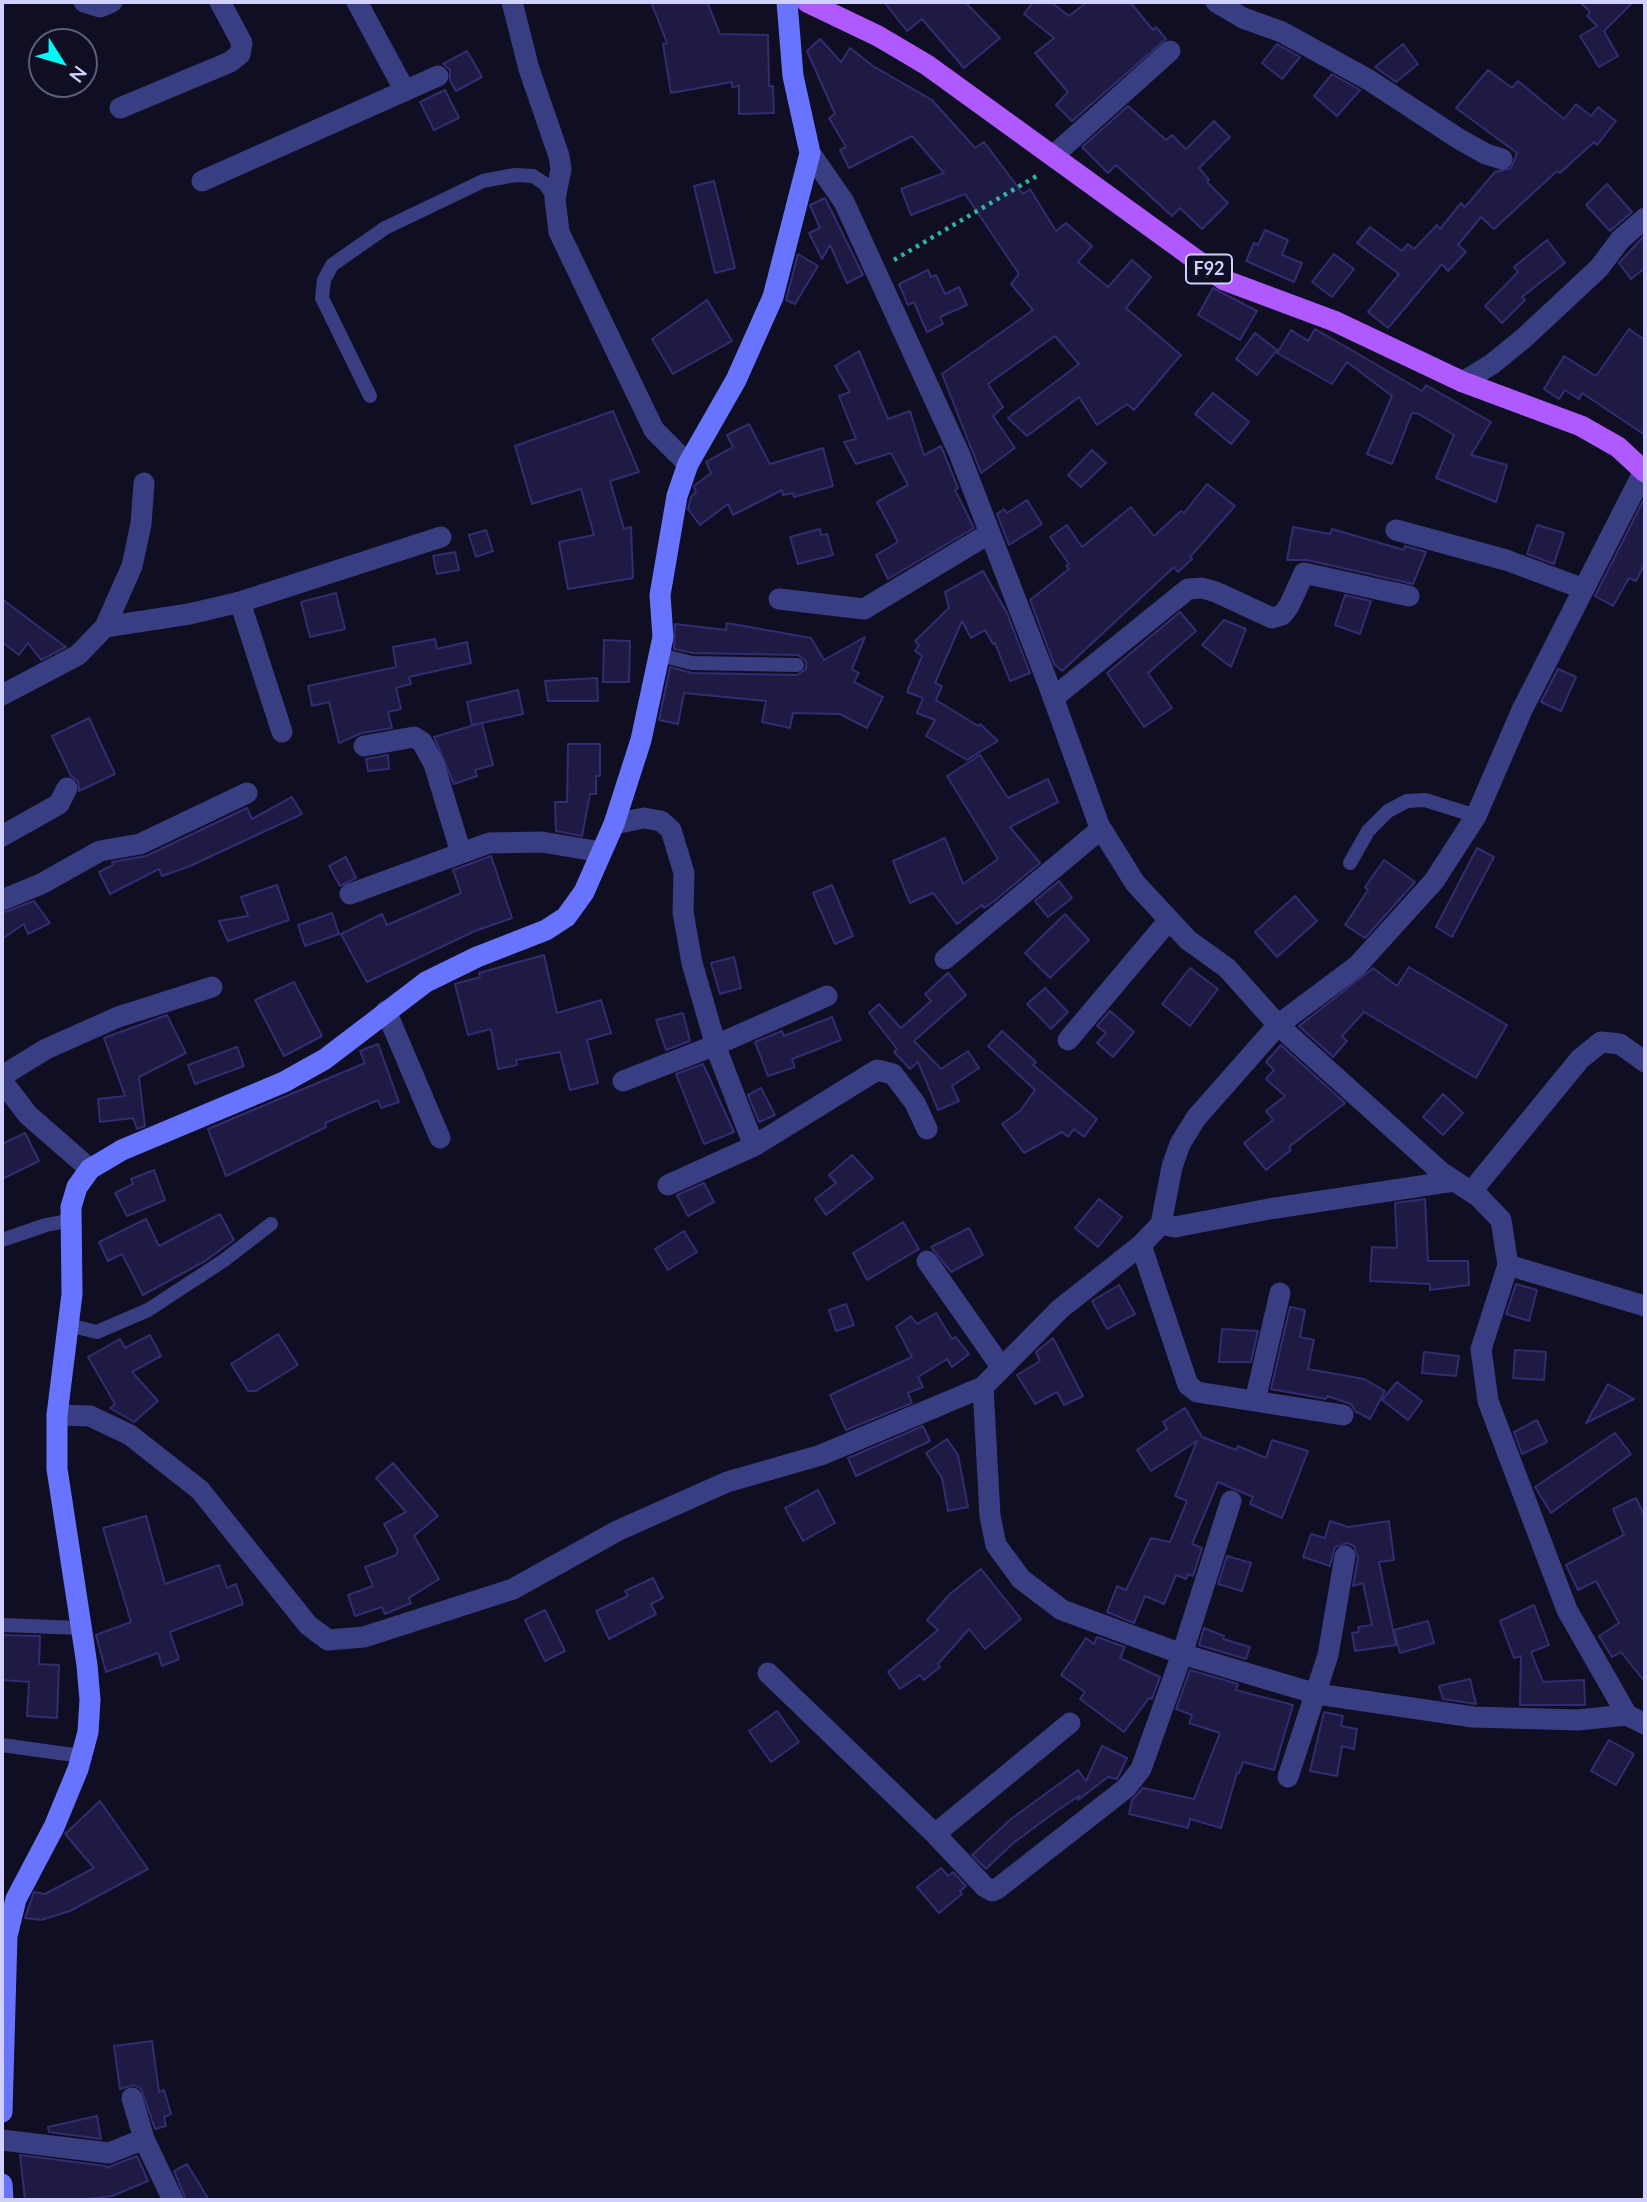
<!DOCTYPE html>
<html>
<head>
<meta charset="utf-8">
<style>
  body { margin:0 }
  #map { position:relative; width:1647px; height:2202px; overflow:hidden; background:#100e23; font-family:Lato,sans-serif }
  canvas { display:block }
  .frame { position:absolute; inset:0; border:4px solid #d1d1ff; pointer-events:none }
  .north { position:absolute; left:28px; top:28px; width:70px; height:70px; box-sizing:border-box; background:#100e23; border:2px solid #5d5c7b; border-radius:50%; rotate:127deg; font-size:19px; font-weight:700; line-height:28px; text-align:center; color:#d1d1ff }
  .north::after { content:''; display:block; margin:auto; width:24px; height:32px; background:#02f9f9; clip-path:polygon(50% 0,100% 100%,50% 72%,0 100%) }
</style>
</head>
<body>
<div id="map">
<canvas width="1647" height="2202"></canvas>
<div class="frame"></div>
<div class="north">N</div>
</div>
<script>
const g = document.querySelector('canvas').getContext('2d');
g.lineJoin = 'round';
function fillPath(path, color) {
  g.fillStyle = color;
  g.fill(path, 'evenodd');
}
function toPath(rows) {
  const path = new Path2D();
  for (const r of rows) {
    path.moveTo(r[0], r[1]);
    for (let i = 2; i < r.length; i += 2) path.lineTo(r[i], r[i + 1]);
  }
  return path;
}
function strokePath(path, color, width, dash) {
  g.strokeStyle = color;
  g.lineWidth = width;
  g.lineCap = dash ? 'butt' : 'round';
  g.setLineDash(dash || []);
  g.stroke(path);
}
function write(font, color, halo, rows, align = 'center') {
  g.font = font + ' Lato,sans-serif';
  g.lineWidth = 5;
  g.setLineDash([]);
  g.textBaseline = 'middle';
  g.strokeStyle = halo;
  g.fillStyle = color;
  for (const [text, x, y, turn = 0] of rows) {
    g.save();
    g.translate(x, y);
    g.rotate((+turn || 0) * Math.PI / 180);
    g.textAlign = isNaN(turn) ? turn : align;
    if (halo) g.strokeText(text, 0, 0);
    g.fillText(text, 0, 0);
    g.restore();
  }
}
const building = toPath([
  [651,2,707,2,720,34,768,35,769,86,773,86,774,113,739,114,739,86,732,87,732,82,671,93,663,44,667,43,651,2],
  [884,2,965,2,1000,38,964,68,922,19,907,31,884,2],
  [1033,2,1051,2,1069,16,1087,2,1130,2,1153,30,1156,27,1166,39,1072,121,1056,105,1068,92,1035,53,1054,38,1024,14,1033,2],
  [1580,2,1633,2,1604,31,1618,56,1599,67,1580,36,1597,26,1587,16,1590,12,1580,2],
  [820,39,841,62,850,48,873,66,932,100,975,148,984,142,1023,194,1030,189,1056,231,1066,223,1092,246,1078,262,1108,287,1132,260,1151,277,1126,308,1181,355,1134,410,1127,404,1097,425,1079,397,1027,436,1008,418,1079,364,1055,336,988,384,1003,407,993,416,1015,448,981,473,942,374,1033,310,1011,284,1019,274,965,194,911,215,901,189,944,173,912,136,849,168,840,150,846,147,829,118,835,114,807,51,820,39],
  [1277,44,1300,57,1282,79,1262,63,1277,44],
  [1403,44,1418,64,1396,82,1375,67,1403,44],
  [467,51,482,77,456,91,450,80,450,70,443,64,467,51],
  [1488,70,1512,88,1518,81,1564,119,1576,104,1591,116,1598,107,1616,121,1597,145,1594,142,1560,173,1557,171,1494,229,1481,217,1458,245,1466,252,1448,271,1442,264,1388,328,1368,312,1399,274,1357,243,1370,227,1402,251,1408,244,1414,249,1437,225,1440,229,1461,203,1465,207,1495,172,1511,168,1517,153,1456,108,1488,70],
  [1332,74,1360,90,1337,116,1314,96,1332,74],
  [445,90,459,118,434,130,420,102,445,90],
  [1128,106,1166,140,1172,135,1186,149,1214,121,1230,137,1199,168,1209,180,1207,182,1228,203,1202,229,1180,208,1172,216,1116,165,1108,173,1082,147,1128,106],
  [714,181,735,268,715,273,694,186,714,181],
  [1607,184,1632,212,1610,231,1586,205,1607,184],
  [825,198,863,275,847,283,830,245,822,259,809,233,820,228,810,205,825,198],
  [1265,230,1288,240,1282,255,1302,263,1294,282,1246,261,1254,243,1258,245,1265,230],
  [1645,235,1645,268,1631,279,1619,263,1645,235],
  [1547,240,1565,263,1522,297,1525,300,1502,323,1485,306,1518,272,1514,267,1547,240],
  [798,254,818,266,795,304,786,300,798,254],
  [1334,254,1354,269,1332,297,1312,282,1334,254],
  [928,270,931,277,936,275,945,294,959,287,967,305,940,317,943,324,927,332,914,302,908,305,899,284,928,270],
  [1213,288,1257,311,1240,340,1198,315,1213,288],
  [707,300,732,341,673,374,652,339,707,300],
  [1315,329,1422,391,1426,385,1491,422,1471,455,1507,465,1496,502,1436,478,1454,435,1419,414,1412,413,1392,464,1367,454,1392,396,1347,362,1332,384,1277,353,1291,330,1308,341,1315,329],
  [1629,329,1645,340,1645,435,1582,393,1579,399,1565,390,1559,399,1544,389,1564,356,1596,376,1629,329],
  [1255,333,1277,350,1257,375,1236,359,1255,333],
  [859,351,888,419,910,411,924,455,941,446,958,488,955,490,974,528,888,579,876,555,898,542,877,502,908,485,891,453,856,464,844,442,856,439,839,396,850,392,835,366,859,351],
  [1213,393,1249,422,1231,444,1195,414,1213,393],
  [613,411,639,472,610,481,624,529,631,527,633,578,568,589,559,542,594,535,581,489,532,504,515,446,613,411],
  [749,424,770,464,823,448,833,486,794,497,793,493,783,495,782,490,733,515,728,504,700,525,688,509,691,497,696,492,694,486,711,473,706,462,733,447,727,435,749,424],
  [1092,450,1106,463,1081,487,1068,475,1092,450],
  [1207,484,1235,506,1190,557,1192,559,1178,572,1174,567,1062,671,1054,664,1030,600,1069,569,1066,566,1069,564,1050,537,1067,525,1082,547,1131,507,1154,536,1181,511,1184,513,1207,484],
  [1645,497,1645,563,1636,581,1629,578,1613,606,1595,596,1645,497],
  [1027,500,1042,524,1009,545,997,514,1004,509,1007,513,1027,500],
  [1537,525,1564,533,1554,564,1527,554,1537,525],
  [1293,527,1330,534,1332,529,1404,550,1405,546,1426,552,1413,584,1307,560,1287,560,1293,527],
  [820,529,821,535,827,534,833,555,798,564,790,537,820,529],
  [486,530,493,551,476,557,469,535,486,530],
  [455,552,459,570,437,574,433,556,455,552],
  [983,571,1007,613,1030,673,1010,681,995,643,993,644,985,630,971,638,962,621,935,683,942,686,936,700,978,726,980,724,998,741,967,760,926,736,935,720,917,713,923,698,907,692,922,656,915,651,919,645,915,641,949,608,945,592,983,571],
  [336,593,345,629,310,637,301,602,336,593],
  [1345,595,1371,601,1360,634,1335,625,1345,595],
  [2,599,39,627,66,647,41,660,28,643,19,655,2,642,2,599],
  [1180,612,1196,631,1148,673,1172,708,1144,727,1107,673,1180,612],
  [1224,620,1246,629,1231,667,1202,645,1224,620],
  [727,623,811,638,824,660,865,637,852,669,859,673,854,682,883,697,867,728,840,714,793,713,790,728,762,722,766,701,684,693,678,724,659,720,670,667,692,673,797,675,806,669,806,661,798,655,693,653,674,649,675,624,726,630,727,623],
  [435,639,437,649,467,642,471,663,409,677,411,684,396,688,401,709,388,712,392,728,362,733,339,743,329,702,312,706,308,686,396,667,393,647,435,639],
  [604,640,630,641,629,682,603,682,604,640],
  [1558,669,1576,677,1561,711,1541,702,1558,669],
  [597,678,598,701,548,701,545,681,597,678],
  [518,690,523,714,482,723,493,765,475,770,477,776,454,784,434,737,481,723,472,725,467,702,518,690],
  [89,718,115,774,79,791,78,781,71,776,52,736,89,718],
  [568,744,600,744,600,776,596,776,596,794,590,794,582,836,556,831,555,802,567,802,568,744],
  [388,755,389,769,368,771,366,759,388,755],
  [980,755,1008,798,1048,779,1058,802,1010,827,1040,863,993,902,984,908,982,905,957,924,933,893,910,903,893,861,945,838,963,884,998,859,947,776,980,755],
  [292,797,302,814,190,866,162,876,159,869,110,894,99,872,113,865,112,862,146,856,247,808,252,819,292,797],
  [1477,848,1494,857,1452,937,1436,927,1477,848],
  [491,856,512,918,475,931,367,982,341,934,382,914,387,925,461,893,453,870,491,856],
  [346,857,356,878,340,886,329,866,346,857],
  [1384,860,1415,882,1365,938,1345,925,1368,890,1365,887,1384,860],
  [1059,881,1072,898,1048,917,1035,901,1059,881],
  [277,885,289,920,228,941,219,921,248,916,241,897,277,885],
  [832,885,853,936,835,944,813,893,832,885],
  [1295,896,1317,921,1277,957,1255,932,1295,896],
  [34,901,50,923,28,934,24,924,2,939,2,913,34,901],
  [332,913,339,934,305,946,298,925,332,913],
  [1065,914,1089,940,1050,978,1025,953,1065,914],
  [544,955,557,1013,601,1000,611,1033,587,1040,598,1083,570,1090,560,1052,516,1060,517,1065,498,1069,491,1029,468,1035,455,984,480,977,479,973,544,955],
  [734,957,741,988,720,994,711,963,734,957],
  [1409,967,1507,1025,1476,1078,1364,1012,1342,1036,1347,1041,1333,1057,1299,1026,1373,968,1397,986,1409,967],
  [1190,968,1218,989,1190,1026,1162,1004,1190,968],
  [948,973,966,995,914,1041,941,1069,968,1051,979,1068,952,1086,959,1101,938,1110,918,1062,910,1069,894,1052,897,1049,869,1013,879,1004,901,1028,931,1001,925,994,948,973],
  [294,982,322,1036,284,1056,255,1000,294,982],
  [1045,988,1068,1012,1051,1029,1027,1004,1045,988],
  [1110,1011,1134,1032,1113,1057,1097,1043,1106,1033,1097,1026,1110,1011],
  [683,1013,690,1041,666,1050,656,1020,683,1013],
  [167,1015,186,1053,139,1077,145,1126,137,1129,133,1118,100,1122,98,1099,125,1096,104,1038,167,1015],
  [832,1017,841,1040,792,1059,795,1067,768,1076,755,1042,782,1031,784,1036,832,1017],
  [1002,1031,1036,1062,1033,1065,1097,1119,1084,1137,1074,1129,1068,1137,1062,1132,1024,1153,1002,1124,1020,1111,1035,1090,988,1046,1002,1031],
  [378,1044,399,1102,381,1108,378,1100,325,1123,326,1127,226,1176,208,1129,365,1063,360,1051,378,1044],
  [1281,1045,1345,1103,1289,1147,1291,1150,1266,1170,1244,1143,1273,1120,1266,1111,1285,1096,1266,1079,1274,1070,1266,1062,1281,1045],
  [237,1047,244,1066,195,1084,188,1065,237,1047],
  [703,1064,734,1132,704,1144,676,1074,703,1064],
  [761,1088,775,1115,759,1122,748,1095,761,1088],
  [1443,1094,1463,1113,1443,1135,1423,1117,1443,1094],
  [25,1133,39,1161,2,1179,2,1144,25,1133],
  [852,1155,873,1178,826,1215,815,1199,836,1183,829,1175,852,1155],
  [154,1170,165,1200,127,1216,115,1193,133,1184,131,1179,154,1170],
  [704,1183,714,1202,688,1216,677,1195,704,1183],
  [1099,1199,1122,1217,1098,1247,1075,1228,1099,1199],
  [1425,1199,1428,1261,1468,1261,1469,1285,1430,1290,1430,1284,1370,1281,1372,1247,1397,1248,1395,1203,1425,1199],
  [220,1214,234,1240,205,1261,143,1295,122,1254,108,1261,99,1242,146,1219,159,1246,220,1214],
  [903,1222,919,1249,867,1280,853,1253,903,1222],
  [969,1228,983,1255,951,1272,931,1247,969,1228],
  [684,1231,697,1252,668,1270,655,1249,684,1231],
  [1516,1284,1537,1290,1529,1321,1506,1314,1516,1284],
  [1119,1285,1135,1314,1107,1329,1092,1301,1119,1285],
  [846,1304,854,1325,836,1331,829,1310,846,1304],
  [1290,1307,1305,1310,1300,1337,1314,1340,1308,1369,1364,1379,1385,1391,1370,1419,1355,1411,1351,1404,1327,1396,1326,1399,1271,1389,1290,1307],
  [936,1313,952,1339,956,1337,969,1354,952,1367,947,1359,918,1377,923,1387,908,1393,912,1403,846,1430,830,1395,912,1357,896,1327,911,1316,917,1324,936,1313],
  [1222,1329,1258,1331,1251,1362,1219,1362,1222,1329],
  [278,1334,298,1365,256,1391,248,1391,231,1364,278,1334],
  [150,1335,161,1356,132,1372,158,1401,134,1422,110,1408,115,1404,88,1357,120,1339,125,1348,150,1335],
  [1053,1338,1083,1396,1064,1405,1057,1392,1035,1404,1017,1375,1040,1361,1036,1352,1053,1338],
  [1515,1350,1546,1352,1544,1380,1513,1378,1515,1350],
  [1424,1352,1459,1356,1456,1376,1422,1373,1424,1352],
  [1397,1382,1422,1401,1408,1420,1382,1400,1397,1382],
  [1608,1384,1634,1399,1586,1423,1608,1384],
  [1185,1408,1202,1437,1236,1450,1238,1446,1266,1458,1272,1440,1308,1451,1282,1518,1250,1504,1253,1497,1218,1482,1192,1544,1202,1548,1193,1576,1188,1574,1186,1579,1176,1575,1164,1604,1145,1596,1134,1623,1107,1612,1117,1586,1126,1590,1151,1538,1170,1542,1187,1501,1175,1496,1197,1441,1151,1471,1137,1450,1167,1429,1163,1422,1185,1408],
  [1537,1420,1547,1442,1522,1454,1514,1432,1537,1420],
  [923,1426,930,1441,856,1476,848,1458,923,1426],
  [1615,1433,1631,1454,1551,1513,1535,1487,1615,1433],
  [947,1439,958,1455,968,1507,948,1511,942,1478,926,1453,947,1439],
  [393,1463,438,1516,414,1536,439,1579,409,1598,411,1603,385,1614,382,1607,355,1616,348,1595,373,1586,365,1567,396,1555,398,1550,384,1524,406,1512,376,1478,393,1463],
  [818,1490,835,1523,803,1541,785,1508,818,1490],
  [1636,1498,1645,1517,1645,1682,1621,1652,1612,1657,1599,1636,1619,1623,1596,1581,1578,1590,1566,1565,1624,1535,1613,1509,1636,1498],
  [146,1516,165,1584,219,1565,227,1588,236,1584,243,1604,170,1632,179,1659,162,1666,158,1653,106,1672,96,1635,131,1622,103,1528,146,1516],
  [1330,1521,1348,1527,1389,1521,1394,1560,1379,1562,1396,1645,1355,1651,1352,1633,1359,1632,1358,1627,1372,1625,1363,1583,1353,1586,1358,1558,1354,1546,1347,1543,1335,1547,1330,1566,1303,1557,1311,1534,1325,1538,1330,1521],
  [1227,1556,1251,1563,1242,1591,1218,1584,1227,1556],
  [981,1569,1021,1619,985,1649,969,1629,938,1664,940,1667,924,1680,920,1675,900,1689,888,1672,938,1630,927,1620,950,1594,981,1569],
  [653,1578,663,1598,651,1604,656,1614,609,1639,596,1611,628,1596,625,1591,653,1578],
  [1534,1605,1549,1645,1531,1652,1543,1682,1584,1680,1585,1705,1520,1705,1521,1656,1514,1658,1500,1621,1534,1605],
  [545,1610,565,1651,545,1661,525,1620,545,1610],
  [1428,1621,1434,1643,1400,1653,1394,1630,1428,1621],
  [1204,1628,1224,1636,1223,1639,1250,1647,1246,1659,1199,1645,1204,1628],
  [2,1635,40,1636,39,1664,59,1665,57,1718,27,1716,29,1682,2,1680,2,1635],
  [1097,1637,1125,1647,1120,1658,1160,1677,1152,1699,1149,1698,1124,1732,1080,1699,1085,1692,1061,1675,1086,1638,1094,1644,1097,1637],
  [1190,1670,1238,1684,1236,1690,1293,1705,1274,1770,1243,1762,1239,1773,1237,1773,1221,1828,1190,1819,1188,1828,1129,1814,1132,1800,1143,1788,1194,1799,1220,1733,1189,1723,1192,1715,1176,1709,1190,1670],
  [1470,1679,1476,1704,1443,1699,1439,1686,1470,1679],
  [777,1711,799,1742,771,1762,749,1731,777,1711],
  [1324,1712,1343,1716,1341,1726,1357,1729,1354,1749,1342,1746,1337,1776,1310,1771,1324,1712],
  [1609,1740,1634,1754,1616,1785,1591,1771,1609,1740],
  [1102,1746,1127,1758,1117,1779,1108,1777,1078,1800,1079,1796,1058,1810,1012,1844,986,1869,972,1855,1011,1819,1078,1770,1086,1781,1102,1746],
  [100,1801,148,1869,70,1911,41,1920,25,1918,34,1892,45,1894,94,1868,65,1834,100,1801],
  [941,1868,948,1876,953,1872,966,1886,960,1891,962,1894,939,1913,917,1887,941,1868],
  [152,2041,159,2092,164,2090,171,2114,164,2117,166,2126,155,2129,141,2089,134,2085,120,2089,114,2046,152,2041],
  [97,2116,101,2139,49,2132,48,2127,97,2116],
  [20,2155,106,2166,106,2168,137,2156,148,2181,112,2196,80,2200,25,2200,20,2155],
  [187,2164,209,2200,186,2200,174,2171,187,2164]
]);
fillPath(building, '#1f1a44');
strokePath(building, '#332c70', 2);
strokePath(toPath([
  [894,260,1040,174]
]), '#2fb49f', 4.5, [3.5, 5]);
strokePath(toPath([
  [370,396,322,298,324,280,332,265,385,228,483,181,515,175,533,176,545,184,555,199],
  [660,655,692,663,797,665],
  [1350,863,1368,831,1388,811,1407,801,1425,800,1476,816],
  [2,1240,46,1225,72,1220],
  [68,1325,97,1332,148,1310,223,1261,271,1224],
  [2,1625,81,1628],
  [2,1745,81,1756]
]), '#393e82', 14);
strokePath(toPath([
  [84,2,100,7,112,2],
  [357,2,405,91],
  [512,2,529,69,559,156,561,169,555,199,559,232,654,430,688,464],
  [1216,2,1243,18,1282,32,1369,80,1459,139,1486,154,1502,159],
  [120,108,230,62,240,54,242,43,220,2],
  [810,153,844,202,959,453,1049,686,1099,825,1135,883,1188,940,1227,968,1278,1025,1441,1172,1479,1197,1501,1220,1508,1265,1481,1349,1488,1401,1567,1610,1627,1715,1645,1724],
  [1054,155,1170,51],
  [202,181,438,76],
  [1463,382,1492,364,1524,338,1599,268,1620,240,1645,218],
  [1396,530,1506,560,1584,589],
  [779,599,864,609,990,533],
  [240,602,282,732],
  [105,627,189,614,240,602,441,537],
  [2,695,78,655,105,627,132,566,141,524,144,483],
  [1053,698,1188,589,1202,588,1216,592,1272,618,1282,615,1289,606,1304,573,1409,596],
  [364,746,414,737,422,742,434,764,461,853],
  [614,824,644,818,661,821,671,830,684,873,683,912,692,963,718,1053,754,1146],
  [2,836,59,804,67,788],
  [350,894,489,843,542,842,601,852],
  [2,900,41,884,100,851,140,844,247,793],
  [945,959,1101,829],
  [386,1011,440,1138],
  [1068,1040,1169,920],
  [2,1076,46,1049,118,1017,212,987],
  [2,1081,28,1115,90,1169],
  [623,1081,716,1045,827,996],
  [668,1185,754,1146,877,1070,893,1074,915,1103,927,1129],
  [1471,1192,1580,1059,1601,1042,1620,1044,1645,1062],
  [1161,1224,1175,1227,1269,1209,1454,1181],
  [1141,1245,1188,1385,1197,1392,1343,1415],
  [927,1261,1002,1368],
  [1508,1265,1645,1306],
  [983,1387,990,1516,996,1545,1021,1579,1062,1610,1182,1654,1317,1694,1473,1717,1578,1720,1627,1715],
  [1255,1401,1280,1293],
  [57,1415,90,1416,130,1435,200,1490,308,1625,328,1640,364,1637,513,1589,617,1531,727,1482,821,1455,983,1387,1060,1309,1141,1245,1161,1224,1172,1167,1180,1144,1196,1118,1278,1025,1357,966,1434,881,1476,816,1522,710,1645,469],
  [768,1673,935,1834,985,1887,992,1891,997,1889,1126,1788,1141,1769,1182,1654,1231,1501],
  [1288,1777,1328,1655,1345,1556],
  [935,1834,1070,1723],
  [132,2098,144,2139,173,2200],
  [2,2140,109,2153,144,2139]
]), '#393e82', 21);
strokePath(toPath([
  [2,2112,7,1936,16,1899,54,1827,78,1769,88,1732,90,1700,87,1665,57,1469,57,1415,72,1294,71,1207,77,1187,90,1169,122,1150,284,1082,325,1059,426,982,477,957,546,930,566,917,584,892,614,824,641,740,663,637,660,595,677,496,688,464,736,380,773,297,810,153,793,76,787,2],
  [2,2184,3,2200]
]), '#6874fe', 21);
strokePath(toPath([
  [807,2,878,36,927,65,1224,280,1334,321,1463,382,1581,426,1618,447,1645,472]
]), '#af59fe', 21);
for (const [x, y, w] of [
  [1209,269,46]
]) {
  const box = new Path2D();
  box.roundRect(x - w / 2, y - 14.5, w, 29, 5);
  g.fillStyle = '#100e23';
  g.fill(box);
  strokePath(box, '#d1d1ff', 2);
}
write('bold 18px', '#d1d1ff', null, [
  ["F92",1209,269]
]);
</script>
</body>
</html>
